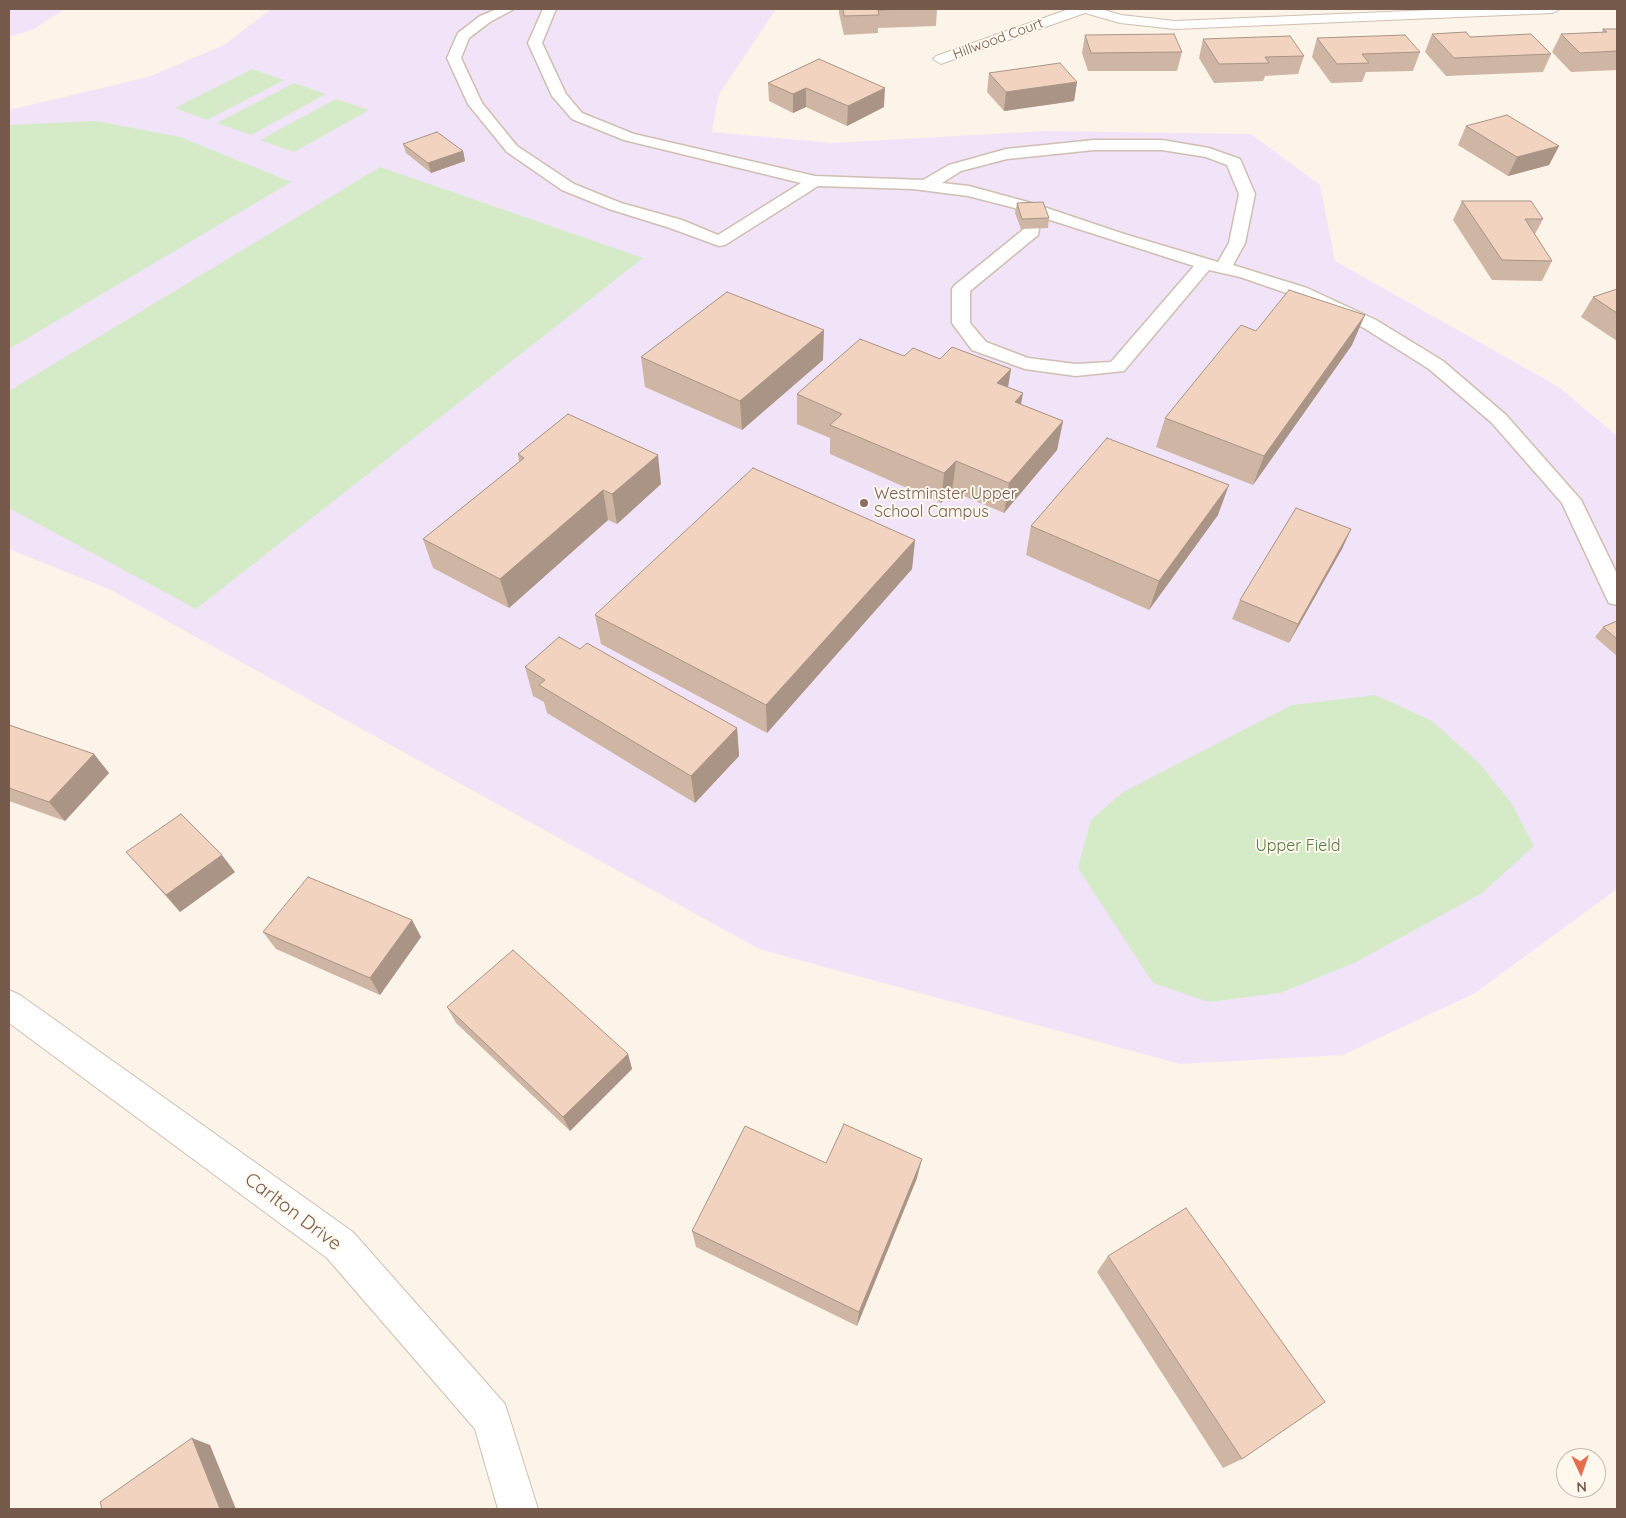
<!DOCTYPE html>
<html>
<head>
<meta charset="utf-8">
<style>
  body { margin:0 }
  #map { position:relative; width:1626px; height:1518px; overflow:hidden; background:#fcf4e8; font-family:Quicksand,sans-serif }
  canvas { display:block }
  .frame { position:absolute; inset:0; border:10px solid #765a4c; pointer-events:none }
  .north { position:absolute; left:1556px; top:1448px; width:50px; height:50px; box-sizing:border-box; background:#fff8ee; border:1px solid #c8b9ad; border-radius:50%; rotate:177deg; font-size:14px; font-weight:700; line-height:20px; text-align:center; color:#765a4c }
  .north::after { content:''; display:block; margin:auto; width:18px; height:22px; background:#e46e4e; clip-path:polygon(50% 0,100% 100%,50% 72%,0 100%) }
</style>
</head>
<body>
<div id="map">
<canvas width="1626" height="1518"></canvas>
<div class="frame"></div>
<div class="north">N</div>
</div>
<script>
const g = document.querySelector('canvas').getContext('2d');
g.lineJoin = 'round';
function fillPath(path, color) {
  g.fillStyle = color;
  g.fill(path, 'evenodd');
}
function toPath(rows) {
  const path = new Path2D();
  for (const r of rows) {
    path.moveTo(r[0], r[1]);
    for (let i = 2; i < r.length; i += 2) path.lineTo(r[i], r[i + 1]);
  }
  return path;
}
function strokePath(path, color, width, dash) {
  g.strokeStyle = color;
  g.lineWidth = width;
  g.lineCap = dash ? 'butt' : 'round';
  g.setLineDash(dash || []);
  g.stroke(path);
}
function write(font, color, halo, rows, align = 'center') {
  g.font = font + ' Quicksand,sans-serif';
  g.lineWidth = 4;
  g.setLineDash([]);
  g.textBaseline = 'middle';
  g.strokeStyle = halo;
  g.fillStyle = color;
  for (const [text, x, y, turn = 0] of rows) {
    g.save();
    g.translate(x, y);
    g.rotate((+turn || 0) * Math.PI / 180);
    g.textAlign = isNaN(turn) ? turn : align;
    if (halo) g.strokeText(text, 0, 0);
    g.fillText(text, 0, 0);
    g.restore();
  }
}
fillPath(toPath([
  [9,9,65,9,34,29,9,37],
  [271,9,776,9,719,94,712,132,833,143,1043,131,1251,134,1320,185,1335,261,1559,387,1617,436,1617,889,1475,993,1343,1055,1180,1064,759,949,111,590,9,549,9,110,148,77,224,45]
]), '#f1e4f9');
fillPath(toPath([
  [252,69,284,80,207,120,175,108],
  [294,83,326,94,251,135,217,123],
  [336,99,369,110,294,152,260,140],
  [96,121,180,137,291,182,9,349,9,125],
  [380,167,643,258,196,609,9,508,9,391],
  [1375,695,1432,721,1479,763,1512,804,1534,846,1482,893,1356,962,1280,993,1208,1002,1153,983,1078,868,1091,820,1123,792,1292,705]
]), '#d5eac6');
const service = toPath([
  [497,9,514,9,490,22,469,38,461,58,482,103,517,146,574,184,621,203,682,220,718,235,801,183,624,140,572,119,552,96,528,43,543,9,556,9,542,43,566,94,582,113,634,134,815,176,923,180,949,165,1006,149,1094,140,1162,140,1209,148,1240,159,1255,194,1245,243,1233,265,1307,288,1376,320,1443,361,1506,415,1581,500,1617,574,1617,605,1609,603,1606,597,1562,503,1492,423,1429,369,1364,328,1295,296,1240,277,1209,270,1124,371,1076,376,1025,369,972,350,952,323,952,289,955,285,1024,229,1025,218,1015,208,968,196,913,189,818,186,725,245,719,246,670,228,609,209,562,190,507,152,468,104,447,58,458,33,480,16,497,9],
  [1094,150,1162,150,1206,157,1227,165,1239,194,1229,243,1218,262,1124,234,1035,204,969,186,942,183,961,171,1007,159,1094,150],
  [1041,217,1194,266,1111,362,1076,364,1028,358,986,342,970,323,970,291,1038,235,1041,217]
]);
const minor = toPath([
  [1069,9,1101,9,1121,15,1175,21,1456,9,1560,9,1553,13,1175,29,1120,23,1085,13,946,62,941,64,933,59,936,56,1069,9],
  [9,990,20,995,353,1232,505,1404,538,1509,498,1509,475,1429,327,1258,9,1023,9,990]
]);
strokePath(service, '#d0beb0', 3);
strokePath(minor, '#d0beb0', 2);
fillPath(service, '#fff');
fillPath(minor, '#fff');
fillPath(toPath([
  [839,9,937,9,936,26,878,28,878,33,844,35,839,13],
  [1603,29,1617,29,1617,70,1571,72,1552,52,1561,34,1602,33],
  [1432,34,1470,37,1551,54,1543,72,1446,76,1425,52],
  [1085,35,1182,52,1177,71,1088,71,1082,53],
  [1317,38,1420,52,1413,71,1366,72,1362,82,1331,83,1312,57],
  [1203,39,1304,56,1298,74,1265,76,1263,81,1214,83,1199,58],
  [819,59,884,107,847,126,806,107,793,113,769,101,768,83],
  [989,73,1077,82,1074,101,1004,111,987,92],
  [1466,126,1559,146,1549,165,1508,176,1458,145],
  [403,144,463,151,465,161,431,173,406,153],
  [1462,201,1543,219,1535,234,1552,261,1542,281,1492,280,1453,220],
  [1017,203,1049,218,1048,228,1021,229,1015,213],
  [1617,289,1617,341,1581,317,1593,297],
  [1256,331,1352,345,1253,485,1156,447,1165,418],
  [904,356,940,359,1011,369,1008,387,1021,404,1063,421,1057,450,1004,513,952,491,941,503,830,454,830,438,797,424,797,394],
  [641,357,823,360,742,430,645,387],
  [518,454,661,484,617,524,608,520,509,608,433,568,423,539,519,462],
  [1218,515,1149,610,1026,555,1031,526],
  [1351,529,1342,549,1289,643,1232,619,1240,600],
  [915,540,912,569,767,733,601,644,595,615],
  [1617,621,1617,656,1595,637,1603,627],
  [580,649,737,728,739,756,695,803,547,713,544,702,533,696,525,667],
  [9,725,94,754,109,773,65,821,9,801],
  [126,852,235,872,180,912],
  [412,920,421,937,380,995,276,949,263,932],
  [447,1007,628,1054,632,1069,570,1131,456,1023],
  [826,1163,917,1178,857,1326,696,1247,692,1231],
  [1108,1256,1242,1459,1223,1468,1097,1272]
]), '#cfb5a4');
fillPath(toPath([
  [1077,82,1074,101,1004,111,1006,92],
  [806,88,806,107,793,113,793,94],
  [885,88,884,107,847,126,848,106],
  [1559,146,1549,165,1508,176,1517,157],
  [463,151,465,161,431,173,428,163],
  [1365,315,1352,345,1253,485,1264,456],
  [824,330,823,360,742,430,740,401],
  [1011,369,1006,399,997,383],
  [1023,393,1018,422,1015,402],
  [1063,421,1057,450,1004,513,1009,483],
  [658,455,661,484,617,524,612,494],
  [956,461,952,491,941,503,944,473],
  [1229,485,1218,515,1149,610,1159,581],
  [603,490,608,520,509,608,500,579],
  [1351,529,1342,549,1289,643,1298,624],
  [915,540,912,569,767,733,766,705],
  [737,728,739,756,695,803,691,776],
  [94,754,109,773,65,821,49,802],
  [222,855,235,872,180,912,166,895],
  [412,920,421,937,380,995,370,978],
  [628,1054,632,1069,570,1131,563,1117],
  [922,1159,917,1178,857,1326,859,1312],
  [192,1438,210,1445,236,1509,220,1509]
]), '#a99486');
const building = toPath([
  [843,9,908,9,878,10,879,15,844,16,843,9],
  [1603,29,1617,29,1617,51,1580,53,1561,34,1607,32,1603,29],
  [1466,32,1470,37,1531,34,1551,54,1454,58,1432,34,1466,32],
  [1174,34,1182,52,1091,53,1085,35,1174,34],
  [1405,35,1420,52,1362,54,1369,63,1337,64,1317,38,1405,35],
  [1290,36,1304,56,1265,57,1269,63,1219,64,1203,39,1290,36],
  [819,59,885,88,848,106,806,88,793,94,768,83,819,59],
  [1060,63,1077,82,1006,92,989,73,1060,63],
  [1507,115,1559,146,1517,157,1466,126,1507,115],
  [437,132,463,151,428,163,403,144,437,132],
  [1462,201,1531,201,1543,219,1525,219,1552,261,1502,260,1462,201],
  [1043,202,1049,218,1022,219,1017,203,1043,202],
  [1617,289,1617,313,1593,297,1617,289],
  [1289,290,1365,315,1264,456,1165,418,1241,325,1256,331,1289,290],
  [727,292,824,330,740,401,641,357,727,292],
  [860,339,904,356,913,348,940,359,952,347,1011,369,997,383,1023,393,1015,402,1063,421,1009,483,956,461,944,473,830,425,842,414,797,394,860,339],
  [568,414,658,455,612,494,603,490,500,579,423,539,524,458,518,454,568,414],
  [1107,438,1229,485,1159,581,1031,526,1107,438],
  [753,468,915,540,766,705,595,615,753,468],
  [1296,508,1351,529,1298,624,1240,600,1296,508],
  [1617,621,1617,639,1603,627,1617,621],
  [559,637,580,649,587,643,737,728,691,776,539,685,545,680,525,667,559,637],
  [9,725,94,754,49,802,9,788,9,725],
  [181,814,222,855,166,895,126,852,181,814],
  [308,877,412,920,370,978,263,932,308,877],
  [513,950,628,1054,563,1117,447,1007,513,950],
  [844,1124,922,1159,859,1312,692,1231,745,1126,826,1163,844,1124],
  [1186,1208,1325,1402,1242,1459,1108,1256,1186,1208],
  [192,1438,220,1509,102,1509,100,1502,192,1438]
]);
fillPath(building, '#f1d3bf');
strokePath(building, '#a99486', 1);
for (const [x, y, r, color] of [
  [864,503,5,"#8d6e63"]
]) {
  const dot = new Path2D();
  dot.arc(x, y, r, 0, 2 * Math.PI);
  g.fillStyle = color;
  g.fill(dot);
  strokePath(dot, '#fff8ee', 2);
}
write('14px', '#765a4c', '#fff8ee', [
  ["Hillwood Court",998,39,-20]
]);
write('16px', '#785e54', '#fff8ee', [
  ["Westminster Upper",874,494],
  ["School Campus",874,512]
], 'left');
write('16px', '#547c43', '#fff8ee', [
  ["Upper Field",1298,846]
]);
write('19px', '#765a4c', '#fff8ee', [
  ["Carlton Drive",293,1212,37]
]);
</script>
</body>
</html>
